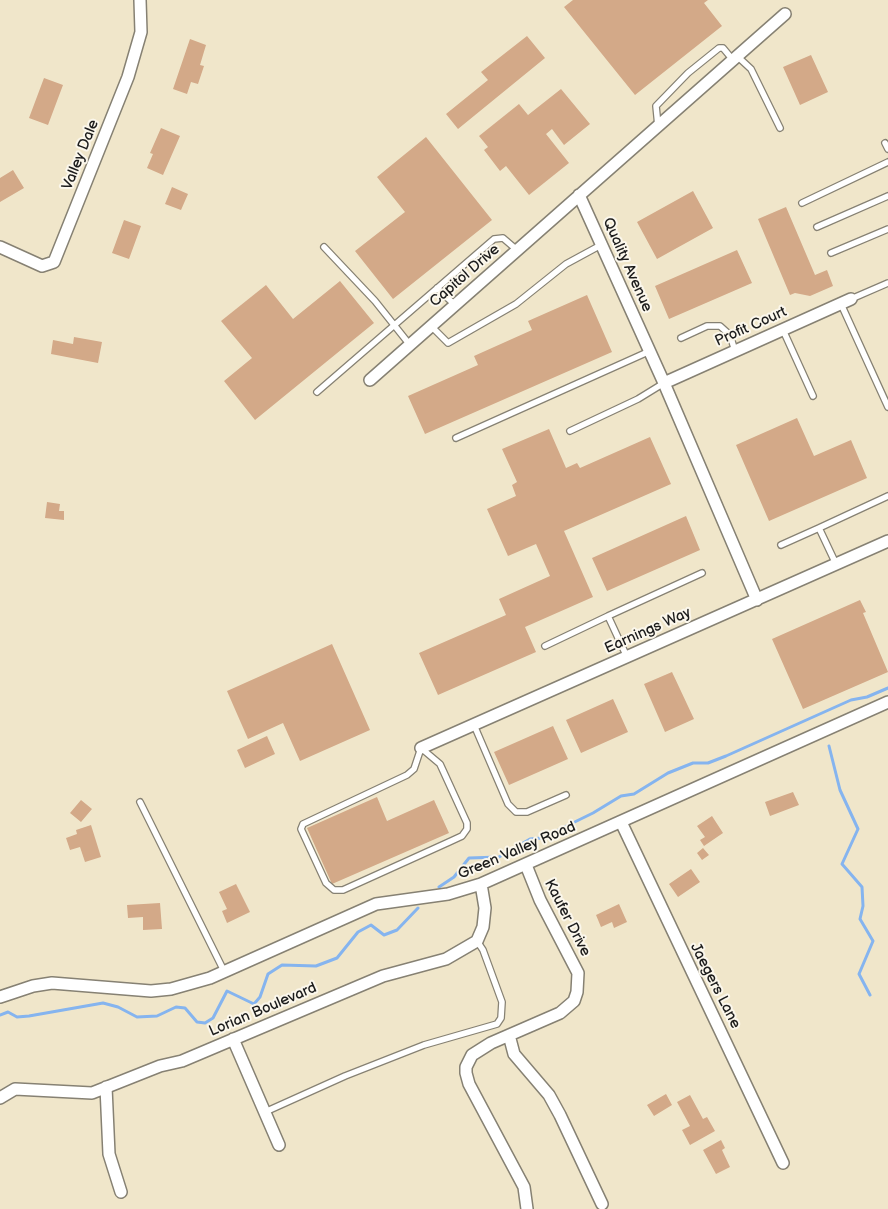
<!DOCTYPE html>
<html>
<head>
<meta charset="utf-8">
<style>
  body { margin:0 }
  canvas { display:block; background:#f0e6ca }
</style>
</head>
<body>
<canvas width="888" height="1209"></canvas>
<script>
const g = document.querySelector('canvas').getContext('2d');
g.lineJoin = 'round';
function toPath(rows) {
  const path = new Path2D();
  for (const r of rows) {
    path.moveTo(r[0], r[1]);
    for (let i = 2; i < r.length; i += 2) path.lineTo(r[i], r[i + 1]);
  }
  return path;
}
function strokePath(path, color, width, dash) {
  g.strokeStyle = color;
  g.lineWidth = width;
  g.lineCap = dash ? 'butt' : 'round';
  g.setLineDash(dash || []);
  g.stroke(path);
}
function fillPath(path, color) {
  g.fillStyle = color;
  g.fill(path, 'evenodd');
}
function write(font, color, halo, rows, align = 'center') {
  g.font = font + ' "Balsamiq Sans",sans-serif';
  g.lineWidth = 4;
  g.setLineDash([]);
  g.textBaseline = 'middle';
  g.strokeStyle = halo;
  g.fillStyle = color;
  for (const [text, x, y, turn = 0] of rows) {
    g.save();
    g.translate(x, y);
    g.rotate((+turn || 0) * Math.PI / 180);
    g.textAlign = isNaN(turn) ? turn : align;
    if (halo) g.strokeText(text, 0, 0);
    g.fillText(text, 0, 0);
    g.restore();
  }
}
strokePath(toPath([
  [829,746,840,790,858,829,842,864,862,887,863,906,860,919,873,941,859,974,870,995],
  [439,887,454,877,469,858,499,857,530,839,542,838,593,813,621,796,634,794,668,773,693,763,708,763,726,756,851,700,867,697,888,688],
  [0,1015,8,1012,17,1017,29,1016,103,1003,118,1007,137,1017,157,1016,176,1007,185,1008,197,1022,205,1023,213,1018,227,991,254,1004,260,997,268,974,282,965,316,966,337,958,358,932,371,925,384,935,397,930,418,908]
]), '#85b4ef', 3);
fillPath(toPath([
  [573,0,708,0,704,3,722,26,635,95,564,7],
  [527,36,545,58,458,129,446,114,488,80,481,72],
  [190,39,206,45,200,65,204,66,198,84,191,82,187,94,173,89],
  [811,55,828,92,800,105,783,67],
  [44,78,63,85,48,125,29,118],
  [561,89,590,124,564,145,552,129,546,134,569,163,529,195,506,166,500,171,484,150,488,147,479,136,519,104,528,115],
  [161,128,180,136,163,175,147,168,153,154,150,153],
  [426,137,492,220,393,299,355,251,405,212,377,177],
  [13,170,24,188,0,202,0,178],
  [172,187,188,194,181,210,165,204],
  [693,191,713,228,657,259,637,222],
  [786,207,815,275,827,270,833,286,810,296,795,293,790,295,758,219],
  [124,220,141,226,129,259,112,253],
  [737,250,752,283,669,319,655,286],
  [340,281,374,323,255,420,224,381,252,358,221,321,266,285,293,319],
  [587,295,612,352,425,434,408,396,478,365,474,356,532,330,528,321],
  [74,337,102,342,98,363,51,354,53,340,73,344],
  [797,418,814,456,851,440,867,478,769,521,736,445],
  [549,429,566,468,577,463,580,468,650,437,671,484,564,531,593,597,525,627,536,652,438,695,419,653,506,615,499,599,550,576,536,544,508,556,487,509,516,496,512,485,517,482,502,449],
  [47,502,60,504,59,511,64,511,64,520,45,518],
  [686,516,700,550,607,591,592,558],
  [860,600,866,612,863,613,888,672,803,709,772,639],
  [332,644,370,730,300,761,283,723,248,739,227,691],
  [672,672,694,719,665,732,644,684],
  [613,699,628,732,581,753,566,720],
  [553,726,568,759,509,785,494,752],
  [267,736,275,754,245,768,237,750],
  [793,792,799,805,770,816,765,802],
  [377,797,387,821,434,800,449,833,332,884,307,828],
  [81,800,92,809,81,822,70,813],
  [712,816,723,833,704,846,700,840,705,837,697,826],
  [91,825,101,857,85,862,80,847,70,850,66,838,77,834,76,830],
  [703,848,709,855,702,860,697,853],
  [691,869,700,882,678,897,669,884],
  [236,884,250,912,227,923,222,911,227,909,219,892],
  [160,903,162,929,143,930,143,917,128,918,127,905],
  [619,904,627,922,614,928,612,922,601,927,596,915],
  [666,1094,672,1105,654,1116,647,1105],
  [690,1095,703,1119,707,1117,715,1131,690,1145,682,1130,690,1126,677,1102],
  [721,1140,725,1148,722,1150,730,1167,716,1174,703,1150]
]), '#d3a988');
const lane = toPath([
  [737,56,751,69,780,128],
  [658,126,656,106,688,73,719,48,723,48,733,60],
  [885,143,888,149],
  [802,203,888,162],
  [817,227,888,196],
  [324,247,375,301,410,345],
  [831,253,888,229],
  [437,288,455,305],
  [851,299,888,283],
  [841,304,888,407],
  [431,326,448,343,516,304,566,264,601,245],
  [783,330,813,396],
  [681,338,707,326,720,326,730,335,735,351],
  [317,392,494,239,503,238,517,250],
  [570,431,638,399,664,383],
  [456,438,650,351],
  [781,545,819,528],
  [836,564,819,528,888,496],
  [608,616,702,573],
  [545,646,608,616,627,657],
  [474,725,508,804,516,812,527,812,566,795],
  [421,748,440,764,467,823,467,829,462,836,449,842,343,890,334,890,326,883,301,829,303,824,407,775,414,769,421,748],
  [140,802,225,973],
  [265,1112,345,1076,424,1045,497,1024,501,1018,502,1002,483,950,477,941]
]);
const street = toPath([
  [579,195,664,383,757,600],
  [0,247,42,266,54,262,128,77,141,32,140,0],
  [370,380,785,14],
  [664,383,851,299],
  [421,748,888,541],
  [621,822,783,1163],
  [526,865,540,900,578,973,577,992,574,1001,560,1013,491,1043,472,1055,466,1067,466,1073,469,1084,524,1187,527,1209],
  [0,997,33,986,52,983,151,991,171,989,210,978,376,904,448,894,481,884,888,702],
  [509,1035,514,1054,549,1095,560,1115,602,1204],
  [233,1039,279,1145],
  [106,1087,109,1154,121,1192],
  [0,1098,15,1089,92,1093,160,1066,182,1061,383,976,446,959,477,941,483,927,485,908,481,884]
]);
strokePath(lane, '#868173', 8);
strokePath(street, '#868173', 14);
strokePath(lane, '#fff', 5.5);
strokePath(street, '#fff', 11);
write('15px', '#1c1c1c', '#fbf7ec', [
  ["Valley Dale",81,155,-68],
  ["Quality Avenue",627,265,66],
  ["Capitol Drive",465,276,-41],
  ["Profit Court",751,327,-24],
  ["Earnings Way",648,631,-24],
  ["Green Valley Road",517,851,-23],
  ["Kaufer Drive",567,918,63],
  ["Jaegers Lane",715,986,63],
  ["Lorian Boulevard",263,1010,-23]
]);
</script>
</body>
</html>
